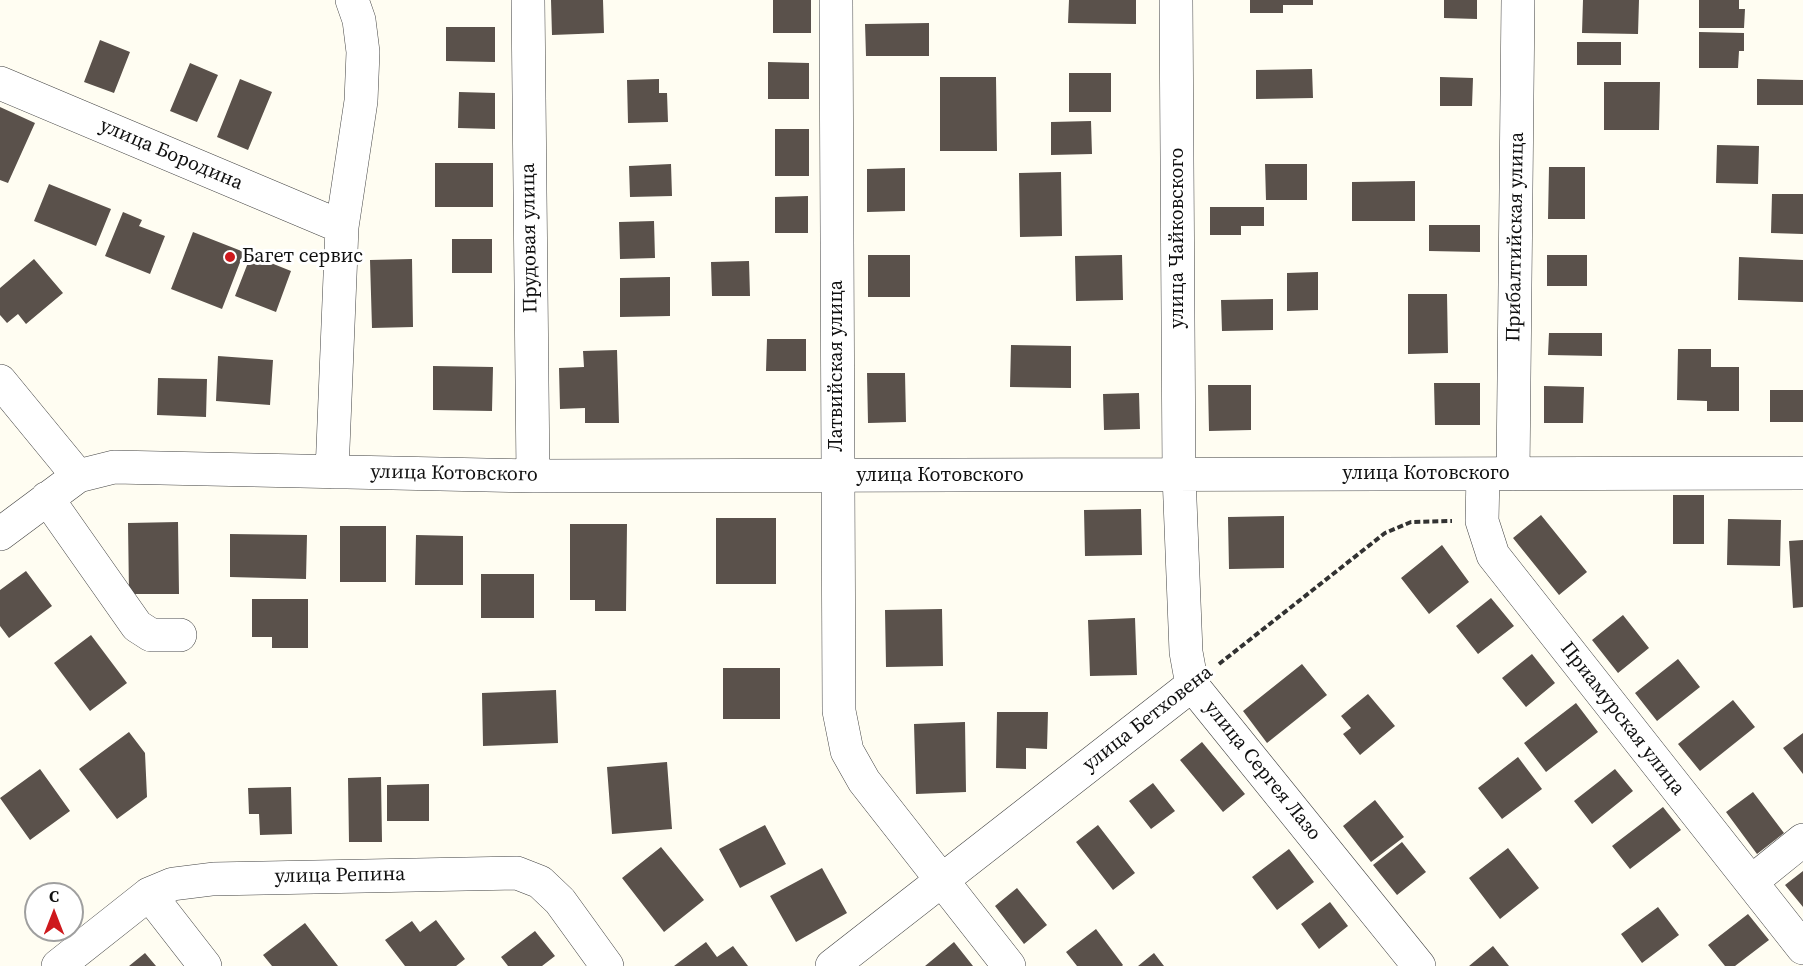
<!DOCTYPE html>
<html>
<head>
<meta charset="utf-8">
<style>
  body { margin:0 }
  #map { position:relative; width:1803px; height:966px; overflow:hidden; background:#fffdf2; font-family:"Source Serif 4",serif }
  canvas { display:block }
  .north { position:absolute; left:24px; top:882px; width:60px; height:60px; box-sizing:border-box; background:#fff; border:2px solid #9f9f9f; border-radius:50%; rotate:0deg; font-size:16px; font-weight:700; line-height:24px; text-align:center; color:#101010 }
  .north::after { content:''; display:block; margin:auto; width:21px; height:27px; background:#ce191d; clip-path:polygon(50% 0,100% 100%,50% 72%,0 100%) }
</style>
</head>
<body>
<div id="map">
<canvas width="1803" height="966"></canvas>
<div class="north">С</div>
</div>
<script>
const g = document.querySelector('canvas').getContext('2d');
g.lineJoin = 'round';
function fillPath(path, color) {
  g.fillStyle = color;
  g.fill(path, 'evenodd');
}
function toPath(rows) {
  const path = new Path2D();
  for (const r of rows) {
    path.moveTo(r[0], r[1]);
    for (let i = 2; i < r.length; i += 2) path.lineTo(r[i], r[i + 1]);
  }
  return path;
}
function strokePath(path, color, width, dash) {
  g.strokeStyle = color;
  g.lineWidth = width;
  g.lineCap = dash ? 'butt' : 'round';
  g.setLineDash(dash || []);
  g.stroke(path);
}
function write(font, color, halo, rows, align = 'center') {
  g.font = font + ' "Source Serif 4",serif';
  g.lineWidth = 6;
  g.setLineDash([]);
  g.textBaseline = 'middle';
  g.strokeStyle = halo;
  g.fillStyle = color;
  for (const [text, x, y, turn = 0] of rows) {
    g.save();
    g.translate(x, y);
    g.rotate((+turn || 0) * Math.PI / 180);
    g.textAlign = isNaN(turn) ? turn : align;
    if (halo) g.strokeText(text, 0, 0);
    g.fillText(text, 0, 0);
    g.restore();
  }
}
fillPath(toPath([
  [551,0,603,0,604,33,552,35],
  [773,0,811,0,811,33,773,33],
  [1069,0,1136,0,1136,24,1068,23],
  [1250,0,1313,0,1313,5,1283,5,1283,13,1250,13],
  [1444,0,1477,0,1477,19,1444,18],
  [1583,0,1639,0,1638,34,1582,33],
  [1699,0,1739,0,1739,9,1745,9,1744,28,1699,28],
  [929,23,929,56,866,56,865,24],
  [446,27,495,27,495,62,446,61],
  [1699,32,1744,33,1744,51,1739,51,1738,68,1699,68],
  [100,40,130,52,114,93,84,82],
  [1577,42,1621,42,1621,65,1577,65],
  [768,62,809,63,809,99,768,99],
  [190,63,218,75,197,122,170,111],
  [1312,69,1313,98,1256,99,1256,70],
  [1069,73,1111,73,1111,112,1069,112],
  [940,77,996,77,997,151,940,151],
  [1440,77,1473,78,1472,106,1440,106],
  [240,79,272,92,248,150,217,137],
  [659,79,659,93,667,93,668,122,628,123,627,80],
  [1757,79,1803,80,1803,105,1757,105],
  [1604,82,1660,82,1659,130,1604,130],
  [459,92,495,93,495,129,458,128],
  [0,107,35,123,8,183,0,180],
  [1091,121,1092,154,1051,155,1051,122],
  [775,129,809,129,809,176,775,176],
  [1717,145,1759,146,1758,184,1716,183],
  [435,163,493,163,493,207,435,207],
  [671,164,672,196,630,197,629,166],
  [1265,164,1307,164,1307,200,1266,200],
  [1549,167,1585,167,1585,219,1548,219],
  [905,168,905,211,867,212,867,169],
  [1061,172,1062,236,1020,237,1019,173],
  [1415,181,1415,221,1352,221,1352,182],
  [49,184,111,209,96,246,34,221],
  [1772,194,1803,194,1803,234,1771,233],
  [808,196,808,233,775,233,775,197],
  [1210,207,1264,207,1264,226,1241,226,1241,235,1210,235],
  [123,212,142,220,139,226,165,236,150,274,105,256],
  [654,221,655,258,620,259,619,222],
  [1429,225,1480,225,1480,252,1429,251],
  [193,232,244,252,222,309,171,289],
  [452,239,492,239,492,273,452,273],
  [251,255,291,271,276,312,235,296],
  [868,255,910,255,910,297,868,297],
  [1122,255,1123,300,1076,301,1075,256],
  [1547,255,1587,255,1587,286,1547,286],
  [1739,257,1803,260,1803,302,1738,300],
  [34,259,63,293,26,324,18,314,7,323,0,315,0,288],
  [412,259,413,327,372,328,370,260],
  [749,261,750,296,712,296,711,262],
  [1318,272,1318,310,1287,311,1287,273],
  [670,277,670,316,620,317,620,278],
  [1408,294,1447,294,1448,353,1408,354],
  [1273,299,1273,330,1222,331,1221,300],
  [1549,333,1602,333,1602,356,1548,355],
  [767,339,806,339,806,371,766,371],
  [1011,345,1071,346,1071,388,1010,387],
  [1678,349,1711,349,1711,367,1739,367,1739,411,1707,411,1707,401,1677,400],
  [617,350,619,423,585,423,585,408,560,409,559,368,584,367,583,351],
  [218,356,273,360,270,405,216,401],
  [433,366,493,367,492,411,433,410],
  [867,373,905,373,906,422,868,423],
  [158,378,207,379,206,417,157,415],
  [1434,383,1480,383,1480,425,1435,425],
  [1208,385,1251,385,1251,430,1209,431],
  [1544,386,1584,387,1583,423,1544,423],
  [1770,390,1803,390,1803,422,1770,422],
  [1139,393,1140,429,1104,430,1103,394],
  [1673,495,1704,495,1704,544,1673,544],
  [1141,509,1142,555,1085,556,1084,510],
  [1541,515,1587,572,1559,595,1513,538],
  [1284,516,1284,568,1229,569,1228,517],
  [716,518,776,518,776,584,716,584],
  [1728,519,1781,520,1780,566,1727,565],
  [178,522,179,594,129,594,128,523],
  [570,524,627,524,626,611,595,611,595,600,570,600],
  [340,526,386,526,386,582,340,582],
  [230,534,307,535,306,579,230,577],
  [416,535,463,536,463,585,415,585],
  [1803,540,1803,607,1793,608,1789,541],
  [1442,545,1469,582,1429,614,1401,578],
  [26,571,52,606,9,638,0,626,0,590],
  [481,574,534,574,534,618,481,618],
  [1491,598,1514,626,1478,654,1456,626],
  [252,599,308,599,308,648,272,648,272,637,252,637],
  [942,609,943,666,886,667,885,610],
  [1623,615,1649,648,1618,673,1592,640],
  [1135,618,1137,675,1090,676,1088,620],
  [91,635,127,683,90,711,54,663],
  [1532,654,1555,683,1526,707,1502,678],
  [1678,659,1700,687,1657,721,1635,693],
  [1302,664,1327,695,1267,743,1243,711],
  [723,668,780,668,780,719,723,719],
  [556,690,558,743,483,746,482,693],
  [1368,694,1395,726,1360,755,1343,734,1351,728,1341,716],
  [1733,700,1755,727,1700,771,1678,744],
  [1576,703,1598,732,1546,772,1524,743],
  [997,712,1048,712,1047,749,1026,748,1026,769,996,768],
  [965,722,966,792,916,794,914,724],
  [129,732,145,753,147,797,117,819,79,769],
  [1803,733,1803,774,1783,748],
  [1202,742,1245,794,1223,812,1180,760],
  [1518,757,1542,789,1502,819,1478,788],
  [667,762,672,829,612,834,607,767],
  [40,769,70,811,30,840,0,798],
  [1615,769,1633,791,1592,824,1574,801],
  [381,777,382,842,349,842,348,778],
  [1153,783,1175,811,1151,829,1129,801],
  [429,784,429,821,387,821,387,785],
  [291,787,292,834,260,835,259,814,249,814,248,788],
  [1753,792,1784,833,1757,854,1726,812],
  [1375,800,1404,837,1371,862,1343,826],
  [1663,807,1681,830,1630,869,1612,846],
  [765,825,786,864,740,888,719,849],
  [1098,825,1135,873,1113,890,1076,842],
  [1402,842,1426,872,1397,895,1373,865],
  [661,847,704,900,664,932,622,878],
  [1508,848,1539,888,1500,919,1469,878],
  [1289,849,1314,882,1277,910,1252,877],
  [822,868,847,913,796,942,770,896],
  [1803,871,1803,907,1785,885],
  [1017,888,1047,925,1024,944,995,906],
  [1330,902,1348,926,1319,949,1301,924],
  [1658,907,1679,935,1642,963,1621,934],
  [1748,914,1769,940,1735,966,1725,966,1708,945],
  [436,920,465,959,456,966,405,966,385,940,412,921,420,932],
  [305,923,338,966,272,966,263,955],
  [1096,929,1123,965,1122,966,1077,966,1066,952],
  [535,931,555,956,542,966,508,966,501,957],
  [706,942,717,957,733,946,748,966,674,966],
  [954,942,973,966,925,966],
  [1493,946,1509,966,1469,966],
  [145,953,156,966,129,966],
  [1154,953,1164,966,1138,966]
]), '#5a514b');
const minor = toPath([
  [528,0,533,476],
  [836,0,839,711,847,751,864,781,1009,966],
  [1176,0,1179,475,1186,652,1192,685,1419,966],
  [0,83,342,227],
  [0,381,78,476],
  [332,472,342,227,361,101,363,52,359,20,352,0],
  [1483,474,1482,521,1493,555,1803,948],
  [1513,474,1518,0],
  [47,498,137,626,151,635,180,635],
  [0,534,78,476,114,467,533,476,1803,473],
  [1751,882,1803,840],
  [149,894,205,966],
  [58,966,149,894,173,884,213,879,517,873,540,882,560,901,607,966],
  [832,966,1192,685]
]);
strokePath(minor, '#434343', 34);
strokePath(toPath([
  [1219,664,1385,533,1411,522,1452,521]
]), '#323232', 4, [6, 3]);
strokePath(minor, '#fff', 33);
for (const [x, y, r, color] of [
  [230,257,6,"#ce191d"]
]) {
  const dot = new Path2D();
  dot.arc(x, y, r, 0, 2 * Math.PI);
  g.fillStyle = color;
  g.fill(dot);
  strokePath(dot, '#fff', 2);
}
write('20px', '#101010', '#fff', [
  ["улица Бородина",171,155,23],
  ["Прибалтийская улица",1516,237,-89],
  ["Прудовая улица",530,238,-91],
  ["улица Чайковского",1178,238,-90],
  ["Латвийская улица",837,366,-90],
  ["улица Котовского",454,474,1],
  ["улица Котовского",1426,474],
  ["улица Котовского",940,476],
  ["улица Бетховена",1148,719,-38],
  ["Приамурская улица",1622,719,52],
  ["улица Сергея Лазо",1262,771,51],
  ["улица Репина",340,876,-1]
]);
write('20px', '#101010', '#fff', [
  ["Багет сервис",242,257]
], 'left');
</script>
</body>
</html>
